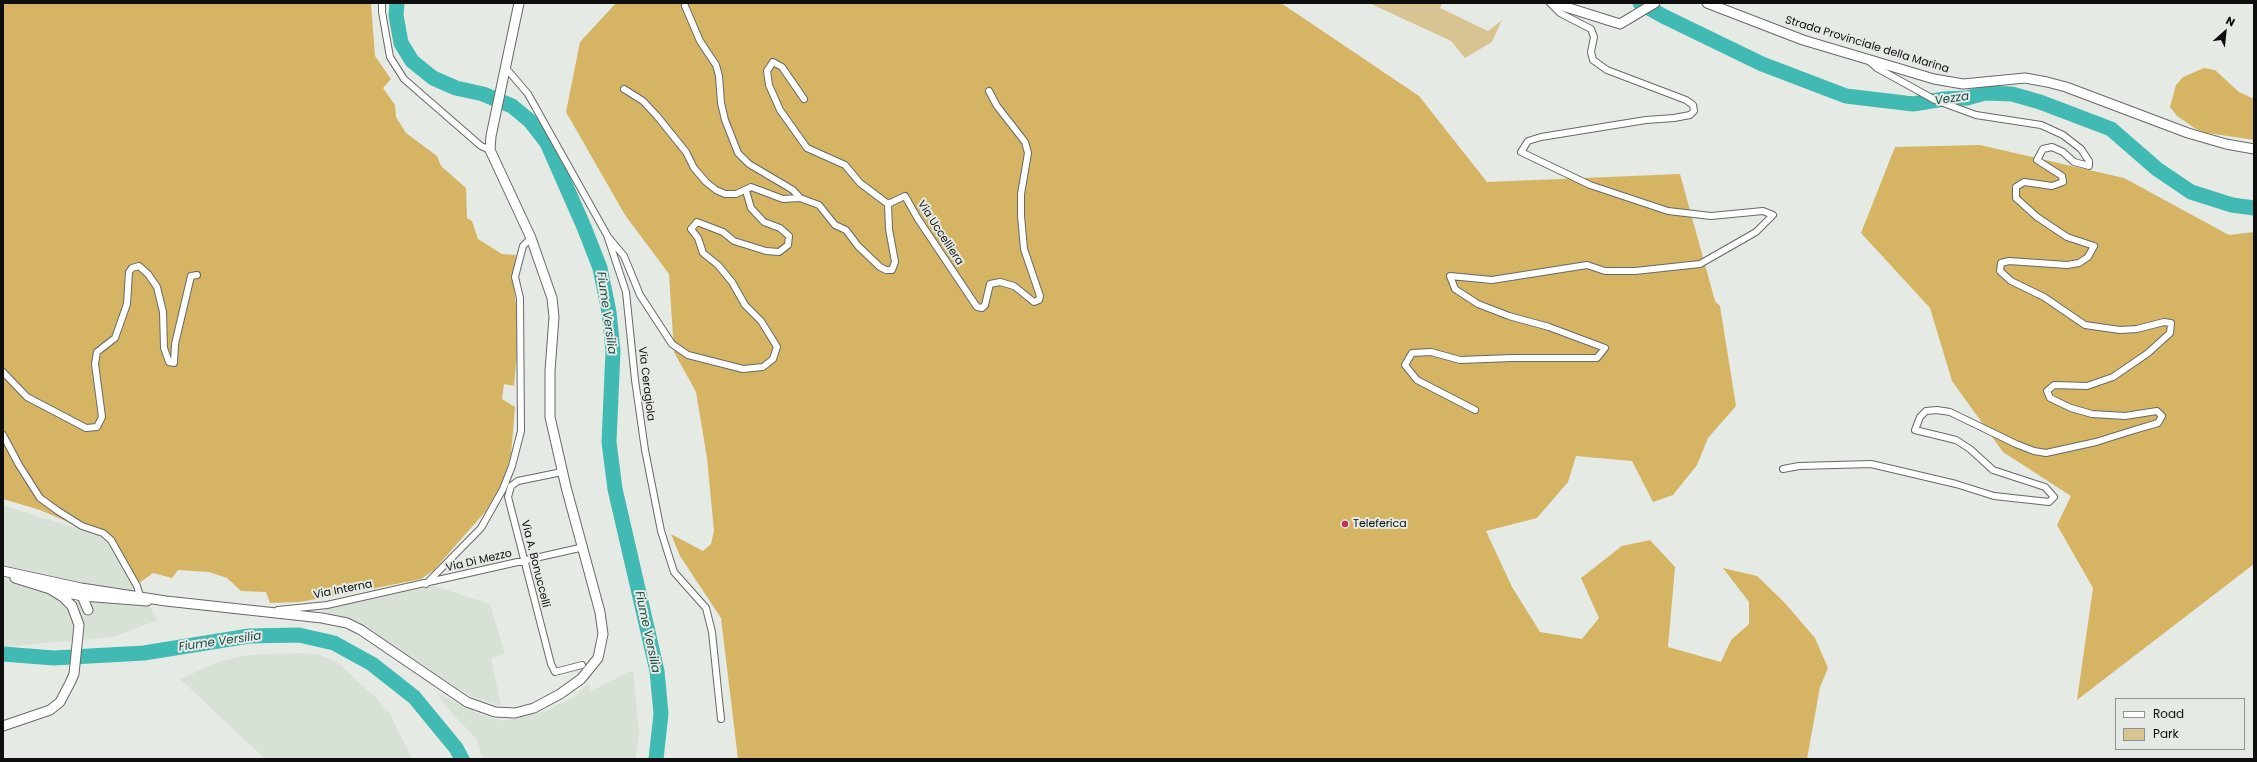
<!DOCTYPE html>
<html>
<head>
<meta charset="utf-8">
<style>
  body { margin:0 }
  #map { position:relative; width:2257px; height:762px; overflow:hidden; background:#e6eae5; font-family:Poppins,sans-serif }
  canvas { display:block }
  .frame { position:absolute; inset:0; border:4px solid #0d0e0d; pointer-events:none }
  .legend { position:absolute; left:2115px; top:698px; width:130px; height:52px; box-sizing:border-box; background:#e6eae5; border:1px solid #8f928f; margin:0; padding:5px 7px; list-style:none; font-size:12px; color:#0d0e0d }
  .legend li { display:flex; align-items:center; gap:8px; height:20px }
  .legend b { width:20px; border:1px solid #8f928f }
  .north { position:absolute; left:2205px; top:12px; width:40px; height:40px; -webkit-text-stroke:3px #e6eae5; paint-order:stroke; rotate:27deg; font-size:11px; font-weight:700; line-height:16px; text-align:center; color:#0d0e0d }
  .north::after { content:''; display:block; margin:auto; width:14px; height:18px; background:#0d0e0d; clip-path:polygon(50% 0,100% 100%,50% 72%,0 100%) }
</style>
</head>
<body>
<div id="map">
<canvas width="2257" height="762"></canvas>
<div class="frame"></div>
<ul class="legend">
<li><b style="height:5px;background:#fff"></b>Road</li>
<li><b style="height:11px;background:#d8c493"></b>Park</li>
</ul>
<div class="north">N</div>
</div>
<script>
const g = document.querySelector('canvas').getContext('2d');
g.lineJoin = 'round';
function fillPath(path, color) {
  g.fillStyle = color;
  g.fill(path, 'evenodd');
}
function toPath(rows) {
  const path = new Path2D();
  for (const r of rows) {
    path.moveTo(r[0], r[1]);
    for (let i = 2; i < r.length; i += 2) path.lineTo(r[i], r[i + 1]);
  }
  return path;
}
function strokePath(path, color, width, dash) {
  g.strokeStyle = color;
  g.lineWidth = width;
  g.lineCap = dash ? 'butt' : 'round';
  g.setLineDash(dash || []);
  g.stroke(path);
}
function write(font, color, halo, rows, align = 'center') {
  g.font = font + ' Poppins,sans-serif';
  g.lineWidth = 4;
  g.setLineDash([]);
  g.textBaseline = 'middle';
  g.strokeStyle = halo;
  g.fillStyle = color;
  for (const [text, x, y, turn = 0] of rows) {
    g.save();
    g.translate(x, y);
    g.rotate((+turn || 0) * Math.PI / 180);
    g.textAlign = isNaN(turn) ? turn : align;
    if (halo) g.strokeText(text, 0, 0);
    g.fillText(text, 0, 0);
    g.restore();
  }
}
fillPath(toPath([
  [3,505,106,538,158,620,114,637,3,647],
  [434,586,490,604,505,654,491,658,501,706,470,696,361,624,320,610],
  [304,653,320,655,337,662,376,698,390,714,412,759,265,759,180,679,220,661,248,655],
  [633,670,639,735,635,759,483,759,476,738,447,708,437,693,481,715,503,721,543,712,576,696,588,683,591,691]
]), '#d8e1d6');
fillPath(toPath([
  [1369,3,1442,3,1440,8,1488,31,1502,20,1492,42,1465,58,1451,41]
]), '#d8c493');
fillPath(toPath([
  [3,3,371,3,375,56,391,79,383,88,395,105,396,117,406,133,437,156,441,166,466,188,467,218,472,221,478,239,502,254,516,255,513,280,519,328,514,386,504,384,502,399,515,407,511,455,502,483,485,512,434,570,421,579,346,594,299,602,270,603,266,592,241,591,227,578,209,572,178,570,172,578,153,573,135,586,106,538,40,510,3,499],
  [616,3,1281,3,1419,96,1487,182,1680,174,1715,301,1720,306,1736,406,1708,438,1697,465,1673,495,1653,502,1632,461,1576,456,1568,482,1537,518,1486,531,1512,587,1540,632,1582,639,1599,618,1581,578,1622,546,1650,540,1675,567,1668,647,1721,662,1731,640,1749,624,1749,602,1723,568,1757,576,1784,602,1815,638,1828,668,1820,687,1807,759,738,759,721,618,680,556,671,534,703,551,711,544,714,531,707,458,696,392,674,352,669,274,625,215,566,112,580,42],
  [2204,68,2215,70,2239,92,2254,99,2254,140,2207,133,2196,129,2177,116,2170,107,2176,85,2183,77],
  [1980,145,2124,178,2229,235,2254,232,2254,564,2077,700,2093,588,2057,525,2071,496,2003,452,1952,381,1930,308,1861,233,1895,147]
]), '#d5b564');
strokePath(toPath([
  [397,3,396,15,401,43,412,61,433,78,456,88,483,94,512,106,530,121,547,143,584,227,600,268,609,312,613,351,609,442,615,489,657,671,661,714,656,759],
  [1640,3,1663,16,1762,64,1846,96,1913,104,1944,99,1967,98,1985,93,2012,94,2040,102,2111,129,2157,169,2191,192,2232,205,2254,208],
  [3,654,54,658,144,653,249,636,299,635,334,643,372,664,414,697,456,748,462,759]
]), '#40bab2', 15);
const minor = toPath([
  [382,3,382,12,390,57,404,79,481,146,490,150],
  [685,6,700,41,716,65,719,76,721,103,725,120,738,153,749,164,793,190,800,198],
  [505,67,528,94,607,235,626,292,635,380,645,450,661,531,674,572,706,608,712,632,721,719],
  [624,89,643,101,657,116,686,152,694,168,706,182,716,190,725,194,736,194,751,187,783,199,800,198,819,205,835,225,846,230,858,246,880,267,886,270,892,270,895,262,889,229,888,204],
  [804,99,782,67,773,62,767,71,769,85,780,110,807,148,845,165,860,183,888,204],
  [888,204,905,196,918,219,977,307,982,308,985,305,990,284,1000,282,1014,286,1034,302,1039,300,1040,296,1024,249,1021,216,1021,194,1028,153,1025,142,997,106,989,91],
  [609,238,624,256,640,295,672,344,688,355,743,369,763,367,773,359,777,347,771,337,761,321,745,305,732,282,718,265,703,253,698,238,691,229,697,222,723,232,734,241,766,251,779,252,788,245,789,236,780,228,764,222,751,208,746,191],
  [3,372,27,397,86,428,97,427,102,417,95,364,97,352,115,338,127,304,129,272,132,268,139,266,148,274,157,287,163,312,164,348,169,362,174,363,175,344,191,276,197,275],
  [1475,410,1417,380,1405,365,1412,353,1431,352,1460,360,1512,358,1597,358,1605,348,1549,327,1509,316,1478,304,1455,289,1450,276,1492,280,1587,265,1605,271,1635,271,1700,264,1756,232,1773,215,1763,211,1711,216,1668,211,1590,185,1521,152,1528,141,1541,137,1646,120,1674,118,1690,115,1694,111,1693,105,1686,100,1607,70,1593,60,1591,52,1594,37,1591,29,1560,13,1550,3],
  [3,435,19,465,40,498,58,511,82,526,103,533,111,540,137,586,140,596],
  [1783,469,1799,466,1871,464,1956,484,1994,496,2049,502,2054,497,2045,487,1993,470,1970,449,1956,440,1915,430,1920,417,1926,411,1937,410,1950,412,2016,444,2034,451,2046,453,2096,442,2131,431,2158,423,2162,416,2157,411,2125,416,2092,414,2071,408,2050,398,2047,391,2054,385,2087,386,2113,377,2148,353,2170,333,2171,323,2164,322,2137,329,2120,330,2085,325,2044,297,2011,281,2000,271,2001,263,2009,261,2067,265,2079,263,2088,257,2094,246,2067,237,2037,217,2016,198,2016,187,2024,182,2052,186,2063,182,2062,176,2037,160,2043,149,2052,147,2063,152,2074,162,2089,166,2089,161,2081,149,2063,135,2041,125,1976,115,1935,100,1877,68,1869,61],
  [563,470,557,473,518,481,511,486,508,497,551,664,555,672,582,665],
  [426,584,481,528,503,489,512,466,521,431,520,298,515,277,523,246,531,238],
  [278,610,327,605,584,547]
]);
const secondary = toPath([
  [1553,3,1620,24,1655,3],
  [1707,3,1803,40,1934,79,1963,84,2025,78,2047,82,2066,87,2188,133,2226,144,2254,149],
  [3,571,81,588,166,601,322,618,347,623,361,630,467,702,495,712,515,713,534,708,560,694,581,679,598,658,603,634,600,612,566,487,550,417,550,371,554,317,552,298,531,238,490,150,491,136,519,3],
  [15,578,50,589,82,596,147,601],
  [79,592,82,596,88,610],
  [3,726,50,710,60,702,70,683,74,674,79,625,72,606,63,597,50,589]
]);
strokePath(minor, '#666965', 8);
strokePath(secondary, '#666965', 11);
strokePath(minor, '#fff', 6);
strokePath(secondary, '#fff', 9);
for (const [x, y, r, color] of [
  [1345,524,4,"#c23253"]
]) {
  const dot = new Path2D();
  dot.arc(x, y, r, 0, 2 * Math.PI);
  g.fillStyle = color;
  g.fill(dot);
  strokePath(dot, '#e6eae5', 1.5);
}
write('11px', '#0d0e0d', '#e6eae5', [
  ["Strada Provinciale della Marina",1867,45,17],
  ["Via Uccelliera",940,233,57],
  ["Via Ceragiola",646,384,83],
  ["Via Di Mezzo",479,561,-13],
  ["Via A. Bonuccelli",535,564,76],
  ["Via Interna",343,590,-11]
]);
write('11px', '#0d0e0d', '#e6eae5', [
  ["Teleferica",1353,524]
], 'left');
write('italic 12px', '#1a4d4a', '#e6eae5', [
  ["Vezza",1952,99,-8],
  ["Fiume Versilia",606,313,82],
  ["Fiume Versilia",647,632,78],
  ["Fiume Versilia",220,642,-8]
]);
</script>
</body>
</html>
